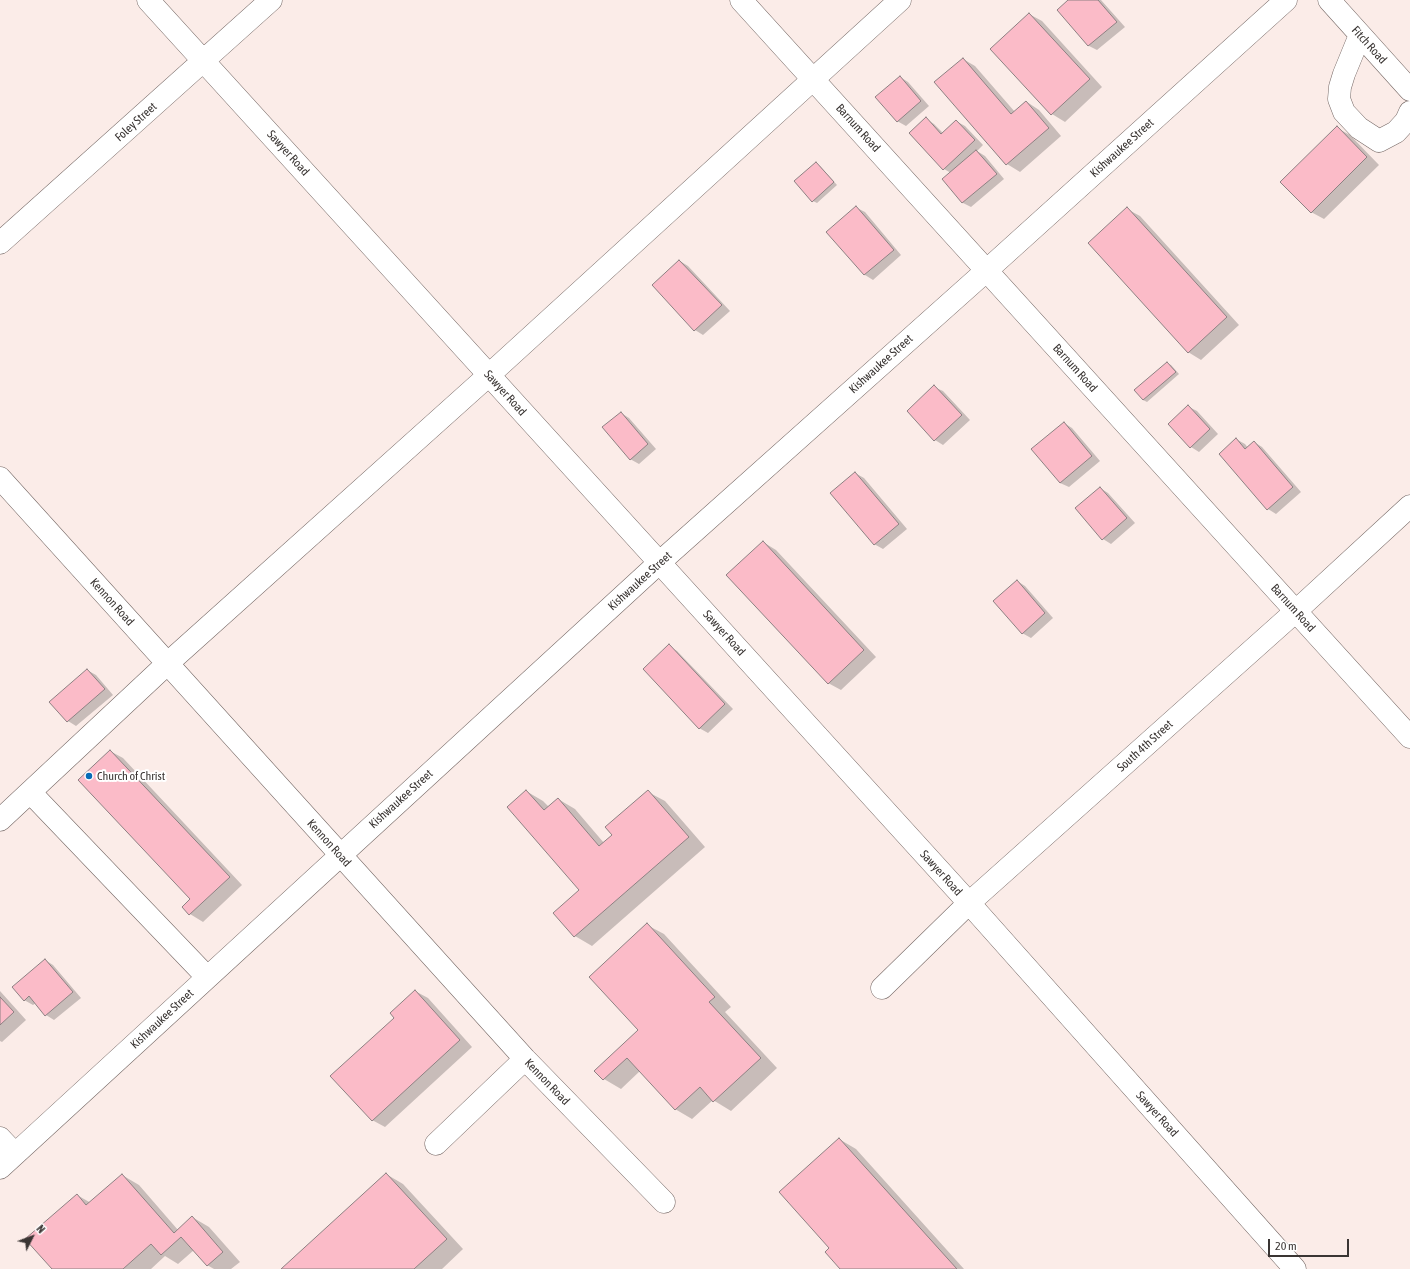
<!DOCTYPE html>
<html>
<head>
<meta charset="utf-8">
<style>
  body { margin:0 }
  #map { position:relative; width:1410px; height:1269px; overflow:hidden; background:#fbece8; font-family:"Asap Condensed",sans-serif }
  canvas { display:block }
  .north { position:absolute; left:12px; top:1217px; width:40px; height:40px; -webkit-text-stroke:3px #fff; paint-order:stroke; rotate:48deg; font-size:11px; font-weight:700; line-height:16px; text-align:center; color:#3a3533 }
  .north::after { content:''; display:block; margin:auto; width:14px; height:18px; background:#3a3533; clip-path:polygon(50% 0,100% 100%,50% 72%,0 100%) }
  .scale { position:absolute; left:1268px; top:1239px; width:81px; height:18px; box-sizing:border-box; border:2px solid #3a3533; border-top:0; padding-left:5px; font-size:12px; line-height:14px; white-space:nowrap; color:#3a3533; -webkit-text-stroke:3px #fff; paint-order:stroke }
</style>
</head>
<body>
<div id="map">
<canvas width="1410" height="1269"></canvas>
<div class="north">N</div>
<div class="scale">20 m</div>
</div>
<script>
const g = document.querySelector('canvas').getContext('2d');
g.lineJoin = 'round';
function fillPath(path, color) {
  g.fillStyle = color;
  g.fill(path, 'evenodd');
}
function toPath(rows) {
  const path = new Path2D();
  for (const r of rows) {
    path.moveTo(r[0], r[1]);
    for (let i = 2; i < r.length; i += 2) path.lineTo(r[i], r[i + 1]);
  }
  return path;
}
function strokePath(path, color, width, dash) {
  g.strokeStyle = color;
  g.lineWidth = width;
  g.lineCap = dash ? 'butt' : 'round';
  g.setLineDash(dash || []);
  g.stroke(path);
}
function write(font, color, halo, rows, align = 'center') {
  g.font = font + ' "Asap Condensed",sans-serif';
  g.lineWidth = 4;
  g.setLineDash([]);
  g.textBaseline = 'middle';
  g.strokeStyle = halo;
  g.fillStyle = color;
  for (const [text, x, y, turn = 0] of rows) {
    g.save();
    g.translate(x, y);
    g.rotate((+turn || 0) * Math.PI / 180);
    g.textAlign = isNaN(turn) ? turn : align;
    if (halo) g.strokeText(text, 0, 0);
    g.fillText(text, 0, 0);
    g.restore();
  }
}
fillPath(toPath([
  [1070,0,1101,0,1125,27,1097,50,1089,46,1058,10],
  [1029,14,1042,21,1102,87,1065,122,1052,114,992,49],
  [963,59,975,66,1015,112,1027,102,1039,110,1061,136,1020,172,1007,164,936,83],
  [900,77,908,82,929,106,906,126,897,121],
  [926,119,934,124,943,133,956,121,965,126,983,145,977,151,985,156,1004,179,971,207,963,203,943,179,951,173,944,169],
  [1337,128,1350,135,1379,165,1324,219,1311,212],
  [816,164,820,166,837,185,817,203,813,201],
  [857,208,865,212,901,255,873,280,865,275,828,233],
  [1127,209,1140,216,1239,325,1201,360,1188,352],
  [680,261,688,266,730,311,703,335,695,330,653,285],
  [1167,363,1171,365,1179,374,1147,402,1143,400],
  [934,387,943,391,970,420,943,445,935,440],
  [1189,407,1197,411,1218,434,1199,452,1191,447,1169,424],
  [621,413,629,418,656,449,639,464,630,459],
  [1064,423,1072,428,1100,461,1069,487,1060,483],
  [1236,439,1245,444,1248,448,1254,442,1262,447,1301,492,1276,514,1268,509],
  [855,473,864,478,907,529,883,549,874,544],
  [1100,488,1108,493,1135,523,1111,544,1103,539],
  [763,542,776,550,876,657,841,690,828,683],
  [1017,581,1025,586,1053,618,1031,638,1022,633],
  [669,646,677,651,733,709,708,733,699,728],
  [87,670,96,675,113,695,76,726,68,721,50,702],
  [110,751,123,758,242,885,203,922,190,914,183,907,191,900],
  [526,791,543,801,549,807,558,799,575,809,604,843,613,835,648,792,665,801,705,847,592,946,575,936,580,890],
  [647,925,664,934,731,1007,725,1012,777,1068,731,1111,713,1100,692,1119,675,1109,640,1071,621,1089,604,1079,596,1071,639,1031],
  [45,960,53,965,81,998,54,1020,46,1015,36,1003,33,1005,24,1000],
  [0,991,26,1020,2,1042,0,1041],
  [415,991,428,998,472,1047,385,1127,372,1120,395,1018],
  [839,1139,856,1149,964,1269,842,1269,831,1248],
  [386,1174,403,1184,463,1249,442,1269,282,1269],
  [122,1175,139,1185,178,1230,192,1217,209,1227,240,1262,231,1269,214,1269,207,1265,194,1250,178,1264,165,1256,151,1269,53,1269,77,1195,91,1203]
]), '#0003');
const building = toPath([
  [1068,0,1098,0,1117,22,1088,46,1057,10,1068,0],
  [1029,13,1090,79,1051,115,990,49,1029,13],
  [963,58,1011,114,1026,101,1049,128,1006,165,934,82,963,58],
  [900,76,921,101,897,122,875,97,900,76],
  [926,117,941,134,956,120,975,140,943,170,909,133,926,117],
  [1337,126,1367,157,1311,213,1280,182,1337,126],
  [976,150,997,174,962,203,942,179,976,150],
  [816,162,834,182,812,202,794,181,816,162],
  [856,206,894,250,864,275,826,232,856,206],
  [1127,207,1227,317,1188,353,1088,243,1127,207],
  [679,260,722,305,694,331,652,285,679,260],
  [1167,362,1176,372,1143,400,1134,390,1167,362],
  [934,385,962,415,934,441,907,411,934,385],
  [1188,405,1210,429,1190,448,1168,424,1188,405],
  [621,412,648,444,630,460,602,427,621,412],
  [1064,422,1092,456,1060,483,1031,449,1064,422],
  [1236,438,1245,449,1254,441,1293,487,1267,510,1219,454,1236,438],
  [855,472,899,524,874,545,830,493,855,472],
  [1100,487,1127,518,1102,540,1075,508,1100,487],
  [763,541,864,650,828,684,726,575,763,541],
  [1017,580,1045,613,1022,634,993,601,1017,580],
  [669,644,725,704,699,729,643,669,669,644],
  [87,669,105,689,67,722,49,702,87,669],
  [110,750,230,877,189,915,182,907,190,899,78,780,110,750],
  [526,790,544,810,558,798,599,846,612,835,605,827,648,790,689,837,574,937,553,913,579,890,507,807,526,790],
  [647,923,715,997,709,1002,761,1058,713,1102,700,1087,675,1110,627,1058,603,1080,594,1071,638,1030,589,977,647,923],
  [45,959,73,992,45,1016,29,996,24,1001,12,987,45,959],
  [415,990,460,1040,372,1121,330,1076,394,1018,390,1013,415,990],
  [0,997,14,1012,0,1025,0,997],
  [839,1138,957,1269,840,1269,825,1252,829,1248,779,1192,839,1138],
  [386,1173,447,1239,414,1269,281,1269,386,1173],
  [122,1174,174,1233,192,1216,223,1252,207,1266,181,1237,161,1255,151,1244,123,1269,52,1269,25,1239,77,1194,86,1205,122,1174]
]);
fillPath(building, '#fbbbc8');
strokePath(building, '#8d8082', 1);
const minor = toPath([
  [148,0,969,903,1295,1269],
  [741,0,1410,737],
  [1329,0,1410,90],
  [1360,35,1344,74,1340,87,1339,99,1344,112,1359,128,1379,141,1396,132,1406,121,1410,112],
  [0,243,271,0],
  [0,478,525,1059,664,1202],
  [30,792,207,977],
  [0,820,168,663,489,375,900,0],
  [882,988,969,903,1296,611,1410,506],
  [0,1138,15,1154],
  [436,1144,525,1059],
  [0,1168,660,562,986,271,1286,0]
]);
strokePath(minor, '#756865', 23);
strokePath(minor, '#fff', 22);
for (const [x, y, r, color] of [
  [89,776,4,"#086bb7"]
]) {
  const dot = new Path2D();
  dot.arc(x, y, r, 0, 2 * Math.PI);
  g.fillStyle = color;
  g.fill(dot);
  strokePath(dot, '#fff', 1.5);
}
write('12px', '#3a3533', '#fff', [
  ["Fitch Road",1369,45,48],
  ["Foley Street",136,122,-42],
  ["Barnum Road",858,128,48],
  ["Kishwaukee Street",1122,148,-42],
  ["Sawyer Road",288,153,48],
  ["Kishwaukee Street",881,364,-42],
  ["Barnum Road",1075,368,48],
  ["Sawyer Road",505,393,48],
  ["Kishwaukee Street",640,581,-42],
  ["Kennon Road",112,602,48],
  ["Barnum Road",1293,608,48],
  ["Sawyer Road",724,633,48],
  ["South 4th Street",1145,746,-42],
  ["Kishwaukee Street",401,799,-42],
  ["Kennon Road",329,843,48],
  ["Sawyer Road",941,873,48],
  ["Kishwaukee Street",162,1019,-43],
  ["Kennon Road",547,1082,46],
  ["Sawyer Road",1157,1114,48]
]);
write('12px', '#3a3533', '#fff', [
  ["Church of Christ",97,776]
], 'left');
</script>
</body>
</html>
